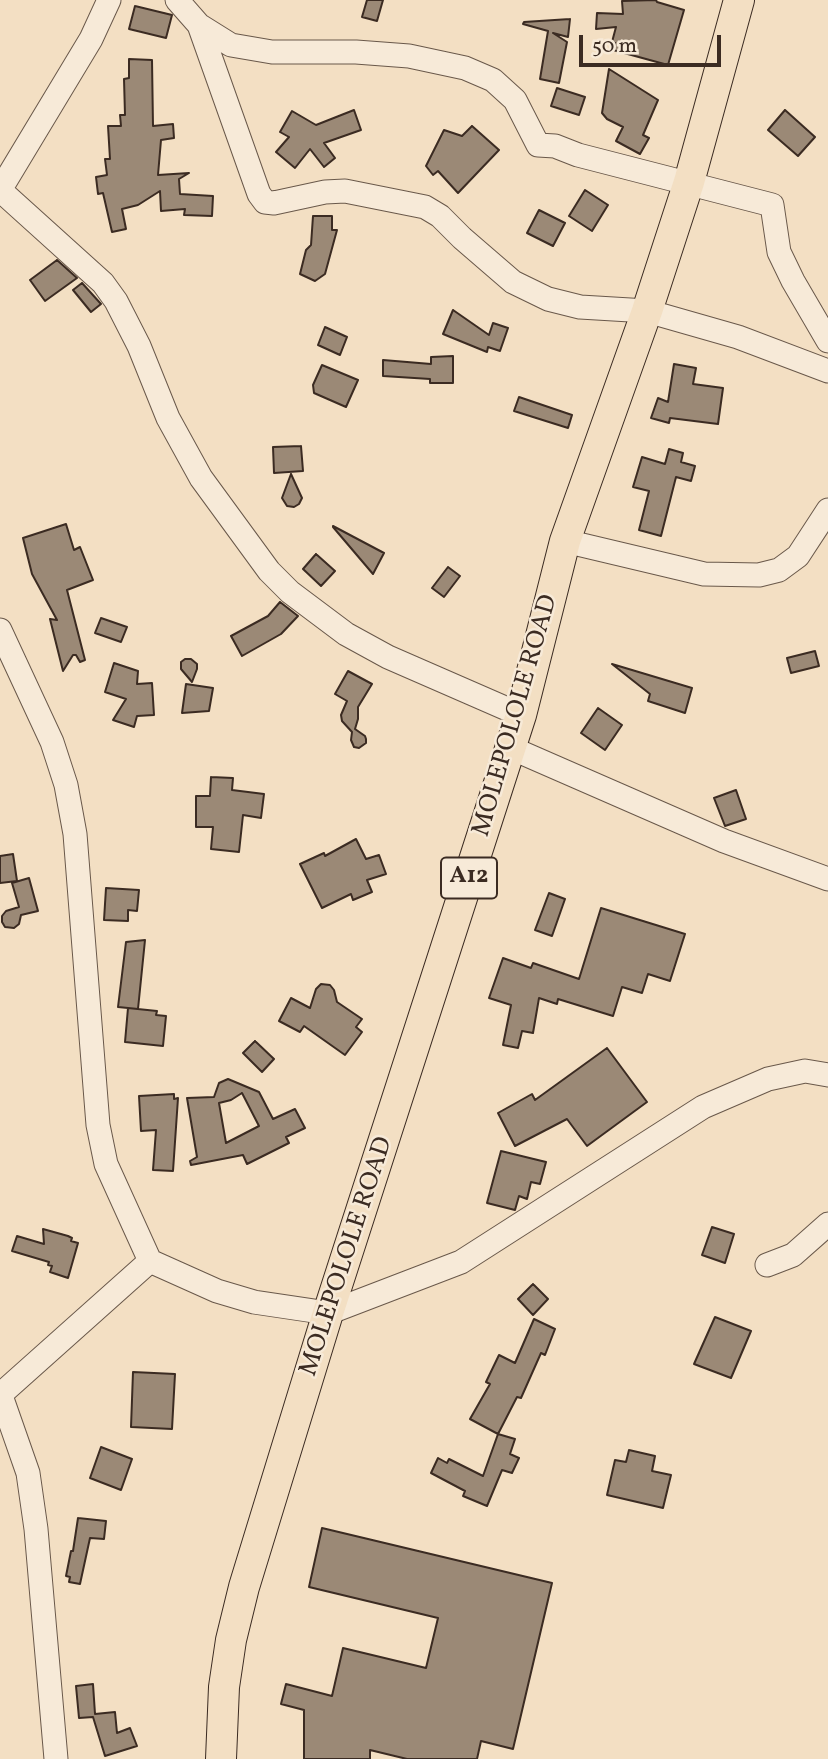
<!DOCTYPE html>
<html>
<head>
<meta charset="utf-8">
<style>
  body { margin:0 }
  #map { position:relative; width:828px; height:1759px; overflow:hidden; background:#f3dfc3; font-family:Vollkorn,serif }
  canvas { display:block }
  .scale { position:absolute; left:579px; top:35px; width:142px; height:32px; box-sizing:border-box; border:4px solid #3b2b22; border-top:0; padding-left:9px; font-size:21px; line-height:24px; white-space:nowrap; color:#3b2b22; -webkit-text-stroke:5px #f7ead8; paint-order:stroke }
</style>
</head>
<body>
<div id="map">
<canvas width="828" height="1759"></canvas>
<div class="scale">50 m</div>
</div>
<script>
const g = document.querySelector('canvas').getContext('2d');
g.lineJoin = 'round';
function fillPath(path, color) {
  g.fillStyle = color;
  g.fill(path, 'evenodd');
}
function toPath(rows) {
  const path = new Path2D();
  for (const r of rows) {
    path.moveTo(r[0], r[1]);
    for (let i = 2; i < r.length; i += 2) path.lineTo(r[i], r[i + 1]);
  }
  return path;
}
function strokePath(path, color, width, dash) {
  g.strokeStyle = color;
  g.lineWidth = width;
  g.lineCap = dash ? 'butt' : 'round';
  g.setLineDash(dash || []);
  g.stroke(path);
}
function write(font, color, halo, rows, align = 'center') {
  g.font = font + ' Vollkorn,serif';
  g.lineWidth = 5;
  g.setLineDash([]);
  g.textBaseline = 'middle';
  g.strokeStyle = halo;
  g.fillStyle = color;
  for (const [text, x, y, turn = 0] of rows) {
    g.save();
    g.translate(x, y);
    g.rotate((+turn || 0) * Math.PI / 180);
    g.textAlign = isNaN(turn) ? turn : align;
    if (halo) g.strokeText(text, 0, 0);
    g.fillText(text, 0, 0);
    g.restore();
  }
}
const building = toPath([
  [367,0,383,0,377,21,362,17,367,0],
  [656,0,657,2,684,10,668,65,613,50,615,43,612,42,616,27,596,29,597,13,623,14,622,1,656,0],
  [135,6,172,15,166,38,129,29,135,6],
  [570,19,568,37,553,33,567,42,559,83,540,79,548,31,523,24,524,22,570,19],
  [129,59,152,60,153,126,173,124,174,138,161,140,158,175,189,173,179,179,180,194,213,196,212,216,184,215,185,209,161,211,160,191,138,205,122,209,126,229,112,232,103,193,98,194,96,177,107,175,105,159,110,159,108,126,121,126,120,115,125,115,124,79,129,78,129,59],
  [609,69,658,100,643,135,649,138,640,154,616,141,623,127,607,119,602,113,609,69],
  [557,88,585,97,579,115,551,106,557,88],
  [354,110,361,130,324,143,335,158,324,167,310,149,295,168,276,152,289,137,280,132,292,111,316,125,354,110],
  [785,110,815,137,798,156,768,130,785,110],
  [472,126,499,150,458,193,438,171,433,175,426,166,444,130,462,136,472,126],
  [585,190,608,205,592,231,569,216,585,190],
  [539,210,565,223,553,246,527,233,539,210],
  [313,216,332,216,332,230,337,230,325,274,315,281,300,274,306,250,311,245,313,216],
  [57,260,77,278,45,301,30,280,57,260],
  [82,283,101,304,91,312,73,290,82,283],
  [453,310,489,335,493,323,508,328,500,351,488,347,487,352,443,334,453,310],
  [325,327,347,337,340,355,318,345,325,327],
  [453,356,453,383,430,383,430,379,383,376,383,360,431,364,431,357,453,356],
  [674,364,696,368,693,384,723,388,718,424,670,418,669,423,651,418,658,398,668,402,674,364],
  [322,365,358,380,346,407,314,393,313,385,322,365],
  [519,397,572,415,568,428,514,411,519,397],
  [301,446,303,471,274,473,273,447,301,446],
  [669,449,683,453,681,462,695,466,691,481,676,477,661,536,639,530,649,491,633,487,642,457,665,464,669,449],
  [291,474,302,498,299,504,294,507,287,506,282,498,291,474],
  [66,524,74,550,80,547,93,580,67,590,85,660,80,662,76,655,73,655,63,671,50,619,57,620,32,574,23,538,66,524],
  [333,526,384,553,373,574,333,527,333,526],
  [316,554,335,571,321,586,303,569,316,554],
  [448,567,460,576,444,597,432,588,448,567],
  [280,602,298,616,281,634,242,656,231,636,268,616,280,602],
  [101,618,127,627,121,642,95,633,101,618],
  [815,651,819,666,791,673,787,658,815,651],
  [185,659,191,659,197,664,197,669,192,682,181,669,181,662,185,659],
  [114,663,138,671,137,684,152,683,154,715,137,716,134,727,113,720,126,699,105,692,114,663],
  [612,664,692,688,685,713,648,701,650,694,612,664],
  [348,671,372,684,358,707,358,719,355,729,365,736,366,739,366,743,359,748,354,747,351,740,352,732,342,721,341,715,347,701,335,694,348,671],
  [186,684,213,688,209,711,182,713,186,684],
  [598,708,622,725,605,750,581,733,598,708],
  [211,777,233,778,232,790,264,794,261,818,243,815,239,852,211,849,213,827,196,827,196,796,210,796,211,777],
  [736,790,746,819,725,826,714,798,736,790],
  [356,839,366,859,379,855,386,874,367,880,372,892,353,900,351,894,322,908,300,864,324,853,325,856,356,839],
  [13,854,17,881,0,883,0,856,13,854],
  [29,878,38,911,21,915,19,924,14,928,5,927,2,922,2,916,6,911,19,907,12,883,29,878],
  [106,888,139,890,137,911,128,910,128,921,104,920,106,888],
  [549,893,565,899,552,936,535,930,549,893],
  [601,908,685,934,670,981,648,974,642,993,622,987,613,1016,558,999,557,1004,539,998,533,1033,522,1031,518,1048,503,1045,511,1005,489,998,503,958,531,968,533,963,579,979,601,908],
  [145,940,138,1009,118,1007,126,942,145,940],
  [321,984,330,985,334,990,337,1002,362,1019,356,1027,362,1032,345,1055,304,1026,300,1032,279,1021,291,998,310,1008,316,989,321,984],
  [128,1008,157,1011,156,1015,166,1016,163,1046,125,1042,128,1008],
  [255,1041,274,1059,262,1072,243,1053,255,1041],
  [607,1048,647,1102,587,1146,567,1119,515,1146,498,1113,532,1094,535,1100,607,1048],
  [228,1079,259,1092,273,1119,295,1109,305,1128,286,1137,289,1143,247,1164,243,1155,191,1165,190,1161,197,1157,187,1098,214,1097,219,1083,228,1079],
  [242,1093,259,1126,226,1143,219,1103,231,1100,242,1093],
  [174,1094,174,1099,178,1098,173,1171,153,1170,156,1130,141,1131,139,1096,174,1094],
  [501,1151,546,1162,540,1184,531,1182,527,1199,519,1196,515,1210,487,1203,501,1151],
  [712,1227,734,1234,725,1263,702,1255,712,1227],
  [43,1229,68,1236,72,1238,71,1241,78,1243,68,1278,50,1272,52,1266,48,1265,49,1262,12,1251,17,1236,44,1244,43,1229],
  [533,1284,548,1299,533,1315,518,1299,533,1284],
  [715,1317,751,1331,731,1378,694,1364,715,1317],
  [534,1319,555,1329,545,1355,541,1353,521,1398,517,1397,498,1434,470,1419,490,1384,486,1382,499,1355,515,1363,534,1319],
  [133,1372,175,1374,172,1429,131,1427,133,1372],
  [498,1434,515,1439,510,1454,519,1458,512,1473,502,1470,487,1506,463,1496,465,1491,431,1473,438,1458,447,1463,449,1459,483,1476,498,1434],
  [101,1447,132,1459,121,1490,90,1478,101,1447],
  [629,1450,655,1456,652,1471,671,1475,663,1508,607,1495,615,1460,626,1462,629,1450],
  [78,1518,106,1521,104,1539,90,1538,80,1584,69,1582,70,1577,66,1576,71,1551,73,1551,78,1518],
  [322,1528,552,1583,513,1749,481,1741,477,1759,407,1759,370,1750,370,1759,304,1759,304,1710,281,1704,286,1684,332,1696,343,1648,426,1668,438,1618,309,1587,322,1528],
  [93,1684,95,1714,115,1712,117,1733,130,1728,137,1746,105,1756,93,1717,79,1718,76,1686,93,1684]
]);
fillPath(building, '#9b8976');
strokePath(building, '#3b2b22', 2);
const minor = toPath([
  [177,0,199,25,231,45,272,52,356,52,409,56,465,68,493,80,515,100,538,145,555,146,578,155,772,205,779,252,793,281,828,341],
  [199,25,259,194,265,202,274,203,325,192,345,191,425,207,440,216,462,238,513,282,548,299,580,307,647,311,738,337,828,371],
  [0,190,103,283,116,301,139,346,168,418,201,478,269,571,290,592,346,634,388,657,521,715],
  [0,190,91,39,109,0],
  [565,541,704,574,759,575,779,570,798,556,828,510],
  [0,630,52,742,66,785,75,834,98,1125,106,1164,150,1261,0,1395],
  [511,748,724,841,828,879],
  [150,1261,217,1291,254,1302,328,1313,461,1262,703,1107,768,1079,805,1071,828,1075],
  [767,1265,793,1255,828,1224],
  [0,1393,28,1473,36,1529,56,1759]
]);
const major = toPath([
  [221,1759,224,1687,231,1640,244,1587,328,1313,521,715,565,541,647,311,689,182,739,0]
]);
strokePath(minor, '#69584a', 25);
strokePath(major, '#3b2b22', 32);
strokePath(minor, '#f7ead8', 23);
strokePath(major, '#f3dfc3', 30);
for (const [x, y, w] of [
  [469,878,56]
]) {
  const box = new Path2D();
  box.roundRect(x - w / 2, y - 20.5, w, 41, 5);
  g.fillStyle = '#f7ead8';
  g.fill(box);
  strokePath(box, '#3b2b22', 2);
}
write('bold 24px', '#3b2b22', null, [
  ["A12",469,878]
]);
write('26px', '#3b2b22', '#f7ead8', [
  ["MOLEPOLOLE ROAD",517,716,-74],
  ["MOLEPOLOLE ROAD",348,1257,-72]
]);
</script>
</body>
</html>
